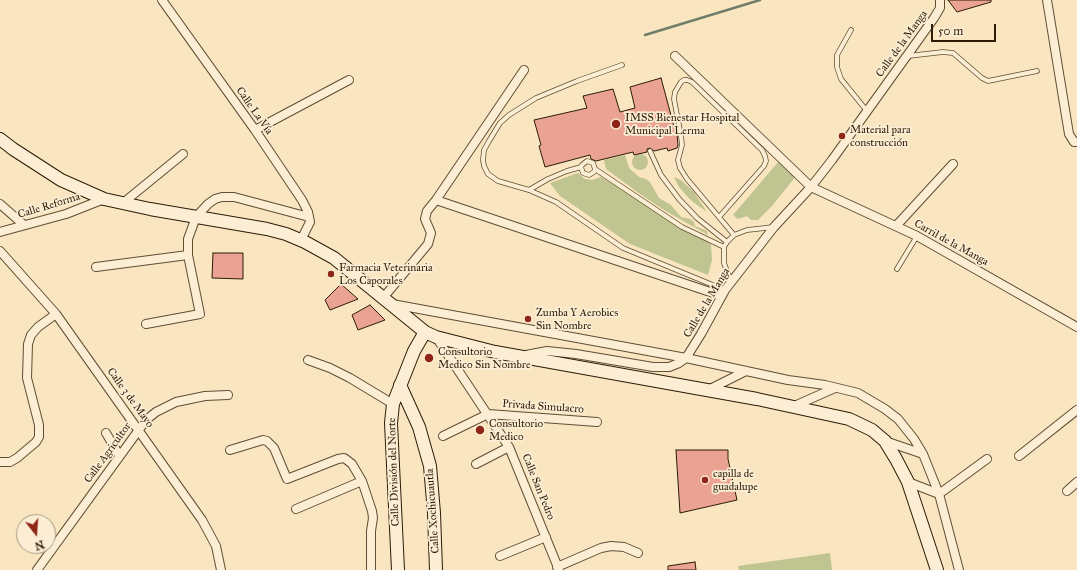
<!DOCTYPE html>
<html>
<head>
<meta charset="utf-8">
<style>
  body { margin:0 }
  #map { position:relative; width:1077px; height:570px; overflow:hidden; background:#f9e5bf; font-family:"IM FELL Great Primer",serif }
  canvas { display:block }
  .north { position:absolute; left:16px; top:514px; width:40px; height:40px; box-sizing:border-box; background:#fbeed5; border:1px solid #a89a82; border-radius:50%; rotate:163deg; font-size:11px; font-weight:700; line-height:16px; text-align:center; color:#2c1b05 }
  .north::after { content:''; display:block; margin:auto; width:14px; height:18px; background:#8f2418; clip-path:polygon(50% 0,100% 100%,50% 72%,0 100%) }
  .scale { position:absolute; left:931px; top:24px; width:65px; height:18px; box-sizing:border-box; border:2px solid #2c1b05; border-top:0; padding-left:5px; font-size:12px; line-height:14px; white-space:nowrap; color:#2c1b05; -webkit-text-stroke:3px #fbeed5; paint-order:stroke }
</style>
</head>
<body>
<div id="map">
<canvas width="1077" height="570"></canvas>
<div class="north">N</div>
<div class="scale">50 m</div>
</div>
<script>
const g = document.querySelector('canvas').getContext('2d');
g.lineJoin = 'round';
function fillPath(path, color) {
  g.fillStyle = color;
  g.fill(path, 'evenodd');
}
function toPath(rows) {
  const path = new Path2D();
  for (const r of rows) {
    if (r.length === 3) {
      path.moveTo(r[0] + r[2], r[1]);
      path.arc(r[0], r[1], r[2], 0, 2 * Math.PI);
      continue;
    }
    path.moveTo(r[0], r[1]);
    for (let i = 2; i < r.length; i += 2) path.lineTo(r[i], r[i + 1]);
  }
  return path;
}
function strokePath(path, color, width, dash) {
  g.strokeStyle = color;
  g.lineWidth = width;
  g.lineCap = dash ? 'butt' : 'round';
  g.setLineDash(dash || []);
  g.stroke(path);
}
function write(font, color, halo, rows, align = 'center') {
  g.font = font + ' "IM FELL Great Primer",serif';
  g.lineWidth = 3.5;
  g.setLineDash([]);
  g.textBaseline = 'middle';
  g.strokeStyle = halo;
  g.fillStyle = color;
  for (const [text, x, y, turn = 0] of rows) {
    g.save();
    g.translate(x, y);
    g.rotate((+turn || 0) * Math.PI / 180);
    g.textAlign = isNaN(turn) ? turn : align;
    if (halo) g.strokeText(text, 0, 0);
    g.fillText(text, 0, 0);
    g.restore();
  }
}
fillPath(toPath([
  [640,162,8],
  [625,155,629,168,639,177,646,179,650,182,659,198,671,205,681,217,690,219,694,222,695,226,707,231,708,235,664,210,640,194,606,169,604,160],
  [779,161,796,176,772,206,758,220,751,220,747,216,738,219,733,215],
  [578,173,585,179,592,180,601,177,711,244,712,260,708,275,630,244,560,196,550,183],
  [674,177,681,180,694,192,707,212,693,202,687,196,679,187],
  [830,553,832,570,739,570,738,566]
]), '#c0c490');
strokePath(toPath([
  [645,35,760,0]
]), '#707d6a', 2.5);
const building = toPath([
  [948,0,991,0,991,2,957,12,948,0],
  [661,78,676,134,677,134,678,145,677,148,668,151,667,148,654,151,650,148,647,149,647,152,634,155,633,152,596,161,591,159,590,155,545,167,539,146,541,145,534,120,587,108,583,96,613,89,620,112,635,108,630,87,661,78],
  [213,253,243,253,243,279,212,278,213,253],
  [341,284,358,299,330,310,325,300,341,284],
  [370,305,385,320,358,330,352,315,370,305],
  [676,450,728,450,728,459,737,500,680,513,676,450],
  [695,562,696,570,668,570,668,566,695,562]
]);
fillPath(building, '#eaa393');
strokePath(building, '#2c1b05', 1);
const lane = toPath([
  [851,30,837,55,837,67,841,79,867,111],
  [908,56,943,52,953,53,982,78,988,81,1037,71],
  [622,65,577,81,536,98,509,115,500,123,489,141,484,150,483,160,484,166,488,174,498,181,529,190,556,202,623,248,725,290],
  [650,151,661,175,679,199,697,218,727,242],
  [595,169,682,227,724,247],
  [529,190,548,179,567,171,581,167,582,165,587,161,593,163,595,169,594,172,589,175,583,173,581,167],
  [720,216,764,166,766,161,765,156,762,150,692,82,687,80,684,80,681,82,675,92,674,99,681,136,682,145,678,160,680,168,687,179,734,235],
  [897,269,917,236],
  [731,282,724,263,724,247,727,242,734,235,747,230,774,227]
]);
const street = toPath([
  [162,0,255,130,302,200,308,212,310,222,301,240],
  [1047,0,1069,134,1074,142,1077,142],
  [675,56,811,187,917,236,1077,327],
  [255,130,349,80],
  [436,200,722,296],
  [123,203,183,154],
  [0,204,24,225],
  [896,226,953,164],
  [0,232,66,214,104,199],
  [0,251,56,314,202,520,216,546,221,570],
  [96,267,188,255],
  [383,298,428,244,431,233,425,219,427,211,436,200,524,70],
  [392,304,686,358,788,380,825,385,858,393,885,409,898,419,914,439,923,454,939,494,959,570],
  [146,324,200,314,188,255,188,239,196,217,208,204,215,199,222,197,234,197,309,217],
  [436,337,509,447,559,570],
  [526,355,547,351,576,354,653,367,669,367,679,363,686,358,701,334,725,290,774,227,811,187,832,160,934,18,940,8,940,0],
  [308,360,330,368,350,378,393,404],
  [708,390,746,371],
  [792,407,835,388],
  [106,433,119,455],
  [443,436,488,414,597,422],
  [885,441,923,454],
  [230,450,263,440,267,441,274,448,287,479,338,459,344,458,347,460,352,464,362,481,372,511,373,518,371,531,371,570],
  [1019,456,1077,410],
  [0,462,10,462,17,458,36,442,39,437,39,425,27,378,28,344,31,335,38,327,56,314],
  [476,464,509,447],
  [908,482,939,494,987,459],
  [1067,491,1077,482],
  [296,509,362,481],
  [500,556,546,537],
  [557,567,601,548,611,546,624,547,638,553],
  [37,570,146,420,156,412,176,402,205,396,228,395]
]);
const secondary = toPath([
  [0,139,13,149,61,180,104,199,150,209,267,229,286,234,305,242,334,258,425,332,436,337,495,352,757,399,849,419,872,430,885,441,896,459,908,482,937,570],
  [400,385,419,427,430,466,434,513,436,570],
  [398,570,391,423,393,404,414,351,425,332]
]);
strokePath(lane, '#5f4e34', 5.5);
strokePath(street, '#5f4e34', 10);
strokePath(secondary, '#2c1b05', 14);
strokePath(lane, '#fbeed5', 4);
strokePath(street, '#fbeed5', 8);
strokePath(secondary, '#fbeed5', 12);
for (const [x, y, r, color] of [
  [616,124,5,"#8f2418"],
  [842,136,4,"#8f2418"],
  [331,274,4,"#8f2418"],
  [528,319,4,"#8f2418"],
  [429,358,5,"#8f2418"],
  [480,430,5,"#8f2418"],
  [705,480,4,"#8f2418"]
]) {
  const dot = new Path2D();
  dot.arc(x, y, r, 0, 2 * Math.PI);
  g.fillStyle = color;
  g.fill(dot);
  strokePath(dot, '#fbeed5', 1.5);
}
write('11px', '#2c1b05', '#fbeed5', [
  ["Calle de la Manga",902,44,-54],
  ["Calle La Vía",254,111,55],
  ["Calle Reforma",49,206,-17],
  ["Carril de la Manga",951,243,29],
  ["Calle de la Manga",707,303,-59],
  ["Calle 3 de Mayo",130,398,54],
  ["Privada Simulacro",543,407,4],
  ["Calle Agricultor",108,453,-54],
  ["Calle División del Norte",394,472,-92],
  ["Calle San Pedro",538,487,68],
  ["Calle Xochicuautla",433,511,-94]
]);
write('11px', '#2c1b05', '#fbeed5', [
  ["IMSS Bienestar Hospital",625,118],
  ["Municipal Lerma",625,131],
  ["Material para",850,130],
  ["construcción",850,143],
  ["Farmacia Veterinaria",339,268],
  ["Los Caporales",339,281],
  ["Zumba Y Aerobics",536,313],
  ["Sin Nombre",536,326],
  ["Consultorio",438,352],
  ["Medico Sin Nombre",438,365],
  ["Consultorio",489,424],
  ["Medico",489,437],
  ["capilla de",713,474],
  ["guadalupe",713,487]
], 'left');
</script>
</body>
</html>
